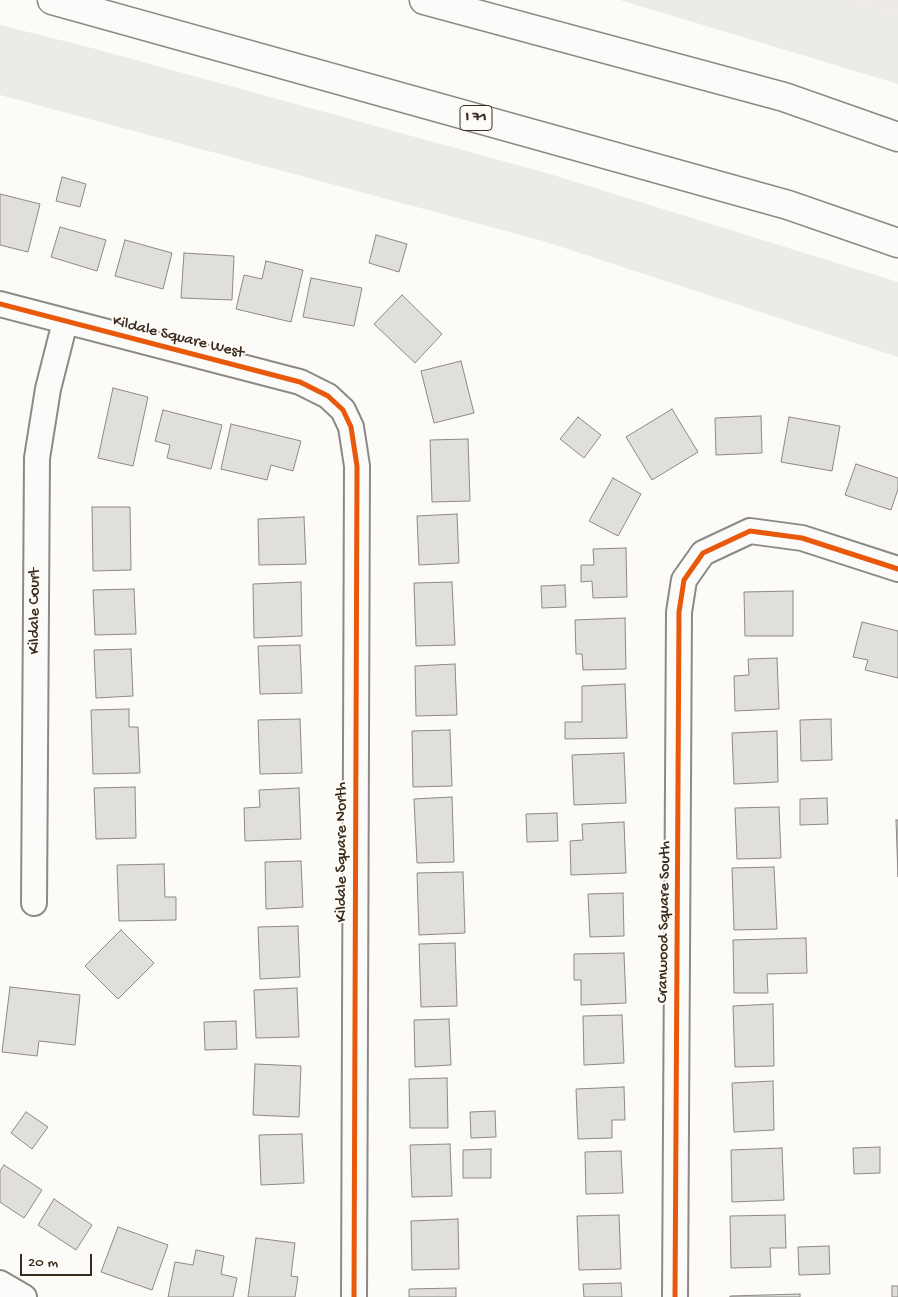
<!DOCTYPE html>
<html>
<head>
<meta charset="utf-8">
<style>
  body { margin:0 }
  #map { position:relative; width:898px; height:1297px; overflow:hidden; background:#fcfbf8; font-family:"Gochi Hand",sans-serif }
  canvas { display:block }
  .scale { position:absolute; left:20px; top:1254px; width:72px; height:22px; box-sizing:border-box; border:2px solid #3b2a1e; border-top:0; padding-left:6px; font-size:15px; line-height:18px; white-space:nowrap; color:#3b2a1e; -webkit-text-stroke:4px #fdfcf7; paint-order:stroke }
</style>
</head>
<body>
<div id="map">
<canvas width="898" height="1297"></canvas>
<div class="scale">20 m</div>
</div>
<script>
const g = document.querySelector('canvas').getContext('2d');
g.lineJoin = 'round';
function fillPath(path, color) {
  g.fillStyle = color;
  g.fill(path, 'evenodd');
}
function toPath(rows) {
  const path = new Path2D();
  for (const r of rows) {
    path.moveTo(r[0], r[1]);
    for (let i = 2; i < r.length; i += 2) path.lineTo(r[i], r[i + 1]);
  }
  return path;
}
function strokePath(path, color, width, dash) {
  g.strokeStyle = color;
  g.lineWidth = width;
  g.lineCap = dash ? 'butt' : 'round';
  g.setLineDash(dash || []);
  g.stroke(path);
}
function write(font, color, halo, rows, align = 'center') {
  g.font = font + ' "Gochi Hand",sans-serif';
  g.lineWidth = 4;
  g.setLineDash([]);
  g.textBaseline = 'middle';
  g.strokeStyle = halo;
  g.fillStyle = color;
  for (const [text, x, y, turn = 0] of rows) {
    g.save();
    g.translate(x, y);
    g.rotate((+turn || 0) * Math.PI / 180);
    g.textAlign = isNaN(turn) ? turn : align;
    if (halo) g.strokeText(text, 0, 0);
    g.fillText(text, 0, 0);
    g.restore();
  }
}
fillPath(toPath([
  [853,0,898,0,898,14]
]), '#eeebe7');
fillPath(toPath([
  [620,0,853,0,898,14,898,84],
  [0,25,92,48,550,174,898,282,898,357,543,241,0,95]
]), '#edebe6');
const building = toPath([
  [62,177,86,184,80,207,56,201,62,177],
  [0,194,40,204,28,252,0,245,0,194],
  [60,227,106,240,97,271,51,257,60,227],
  [376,235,407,244,399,272,369,263,376,235],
  [125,240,172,253,163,289,115,276,125,240],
  [184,253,234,256,232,300,181,298,184,253],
  [266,261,303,270,291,322,236,309,244,275,262,279,266,261],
  [311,278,362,288,354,326,303,317,311,278],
  [402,295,442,334,415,363,374,324,402,295],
  [461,361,474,413,434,423,421,371,461,361],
  [113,388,148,397,133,466,98,458,113,388],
  [672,409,698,452,652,480,626,437,672,409],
  [163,410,222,425,211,469,167,458,170,445,155,441,163,410],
  [761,416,762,453,716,455,715,418,761,416],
  [578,417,601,435,584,458,560,439,578,417],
  [789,417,840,426,832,471,781,462,789,417],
  [231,424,301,441,293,471,271,465,267,480,221,469,231,424],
  [468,439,470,501,432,502,430,440,468,439],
  [856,464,898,478,898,489,891,510,845,495,856,464],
  [613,478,641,494,618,536,589,521,613,478],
  [92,507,130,507,131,570,93,571,92,507],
  [457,514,459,563,419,565,417,516,457,514],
  [304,517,306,564,259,565,258,519,304,517],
  [626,548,627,597,593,598,592,581,581,582,581,565,594,565,593,549,626,548],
  [301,582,302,636,254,638,253,584,301,582],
  [452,582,455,645,416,646,414,583,452,582],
  [565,585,566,607,542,608,541,586,565,585],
  [134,589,136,634,95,635,93,590,134,589],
  [793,591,793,636,745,636,744,592,793,591],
  [625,618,626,669,583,670,582,654,576,654,575,620,625,618],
  [862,622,898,631,898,678,865,670,868,660,853,657,862,622],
  [300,645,302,693,260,694,258,646,300,645],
  [131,649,133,696,96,698,94,650,131,649],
  [777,658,779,709,735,711,734,676,749,675,748,659,777,658],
  [455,664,457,715,416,716,415,666,455,664],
  [625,684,627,738,565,739,565,722,582,722,582,686,625,684],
  [129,709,129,727,138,727,140,773,93,774,91,710,129,709],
  [300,719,302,773,260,774,258,720,300,719],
  [831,719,832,760,801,761,800,720,831,719],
  [450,730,452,786,413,787,412,731,450,730],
  [777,731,778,782,734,784,732,733,777,731],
  [624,753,626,803,574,805,572,755,624,753],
  [135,787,136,838,96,839,94,788,135,787],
  [299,788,301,839,245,841,244,808,260,807,259,790,299,788],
  [452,797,454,862,417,863,414,799,452,797],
  [827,798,828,824,800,825,800,799,827,798],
  [779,807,781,858,737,859,735,808,779,807],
  [557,813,558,841,527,842,526,814,557,813],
  [896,820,898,820,898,877,896,820],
  [624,822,626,873,571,875,570,841,583,840,582,824,624,822],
  [301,861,303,907,266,909,265,862,301,861],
  [164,864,165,897,176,897,176,920,119,921,117,865,164,864],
  [774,867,777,929,734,930,732,868,774,867],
  [463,872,465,933,419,935,417,873,463,872],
  [623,893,624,936,590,937,588,894,623,893],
  [298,926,300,977,260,979,258,927,298,926],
  [121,930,154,963,118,999,85,966,121,930],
  [806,938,807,973,767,974,768,993,734,993,733,940,806,938],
  [455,943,457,1006,421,1007,419,944,455,943],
  [624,953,626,1003,581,1005,581,980,574,980,574,954,624,953],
  [10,987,80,995,75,1045,39,1041,37,1056,2,1052,10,987],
  [297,988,299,1037,256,1038,254,990,297,988],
  [773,1004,774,1066,735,1067,733,1006,773,1004],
  [622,1015,624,1063,584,1065,583,1016,622,1015],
  [449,1019,451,1065,415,1067,414,1020,449,1019],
  [236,1021,237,1049,205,1050,204,1022,236,1021],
  [255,1064,301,1066,299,1117,253,1115,255,1064],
  [447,1078,448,1128,410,1128,409,1079,447,1078],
  [773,1081,774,1130,734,1132,732,1083,773,1081],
  [624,1087,625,1120,612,1120,612,1138,578,1139,576,1089,624,1087],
  [495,1111,496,1137,471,1138,470,1112,495,1111],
  [26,1112,48,1127,32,1149,11,1133,26,1112],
  [302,1134,304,1183,261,1185,259,1135,302,1134],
  [450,1144,452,1196,412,1197,410,1145,450,1144],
  [880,1147,880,1173,854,1174,853,1148,880,1147],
  [782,1148,784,1200,732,1202,731,1150,782,1148],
  [491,1149,491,1178,463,1178,463,1150,491,1149],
  [621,1151,623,1193,586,1194,585,1152,621,1151],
  [4,1165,42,1190,24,1218,0,1202,0,1171,4,1165],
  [54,1199,92,1225,76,1250,38,1225,54,1199],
  [619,1215,621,1269,579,1270,577,1216,619,1215],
  [785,1215,786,1248,770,1248,771,1267,731,1268,730,1216,785,1215],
  [458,1219,459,1269,412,1270,411,1221,458,1219],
  [118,1227,168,1245,152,1290,101,1272,118,1227],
  [256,1238,295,1243,291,1276,298,1277,295,1297,248,1297,256,1238],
  [829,1246,830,1274,799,1275,798,1247,829,1246],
  [196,1250,224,1256,221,1274,237,1278,233,1297,168,1297,175,1262,193,1265,196,1250],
  [621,1283,622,1297,584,1297,583,1284,621,1283],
  [892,1286,898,1286,898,1297,892,1297,892,1286],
  [456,1288,456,1297,409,1297,409,1289,456,1288],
  [800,1294,800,1297,730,1297,730,1296,800,1294]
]);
fillPath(building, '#e0dfdc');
strokePath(building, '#8d8985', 1);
const minor = toPath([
  [0,304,300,382,328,396,343,410,351,427,357,466,354,1297],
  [34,903,37,458,48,389,65,322],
  [0,1283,24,1297],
  [675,1297,679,612,684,580,703,553,750,531,802,538,898,569]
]);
const highway = toPath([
  [52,0,788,205,898,243],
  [424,0,784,97,898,137]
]);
strokePath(minor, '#8d8985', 28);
strokePath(highway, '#8d8985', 31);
strokePath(minor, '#fbfbf9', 24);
strokePath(highway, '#fbfbf9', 28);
strokePath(toPath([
  [0,304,300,382,328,396,343,410,351,427,357,466,354,1297],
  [675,1297,679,612,684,580,703,553,750,531,802,538,898,569]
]), '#e8590c', 5);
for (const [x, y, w] of [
  [476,118,32]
]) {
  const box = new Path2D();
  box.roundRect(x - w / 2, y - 12.5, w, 25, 4);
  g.fillStyle = '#fdfcf7';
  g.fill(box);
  strokePath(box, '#3b2a1e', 1);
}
write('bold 15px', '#3b2a1e', null, [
  ["I 71",476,118]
]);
write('16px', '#3b2a1e', '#fdfcf7', [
  ["Kildale Square West",178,338,14],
  ["Kildale Court",36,611,-90],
  ["Kildale Square North",343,852,-90],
  ["Cranwood Square South",665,922,-89]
]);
</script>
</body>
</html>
